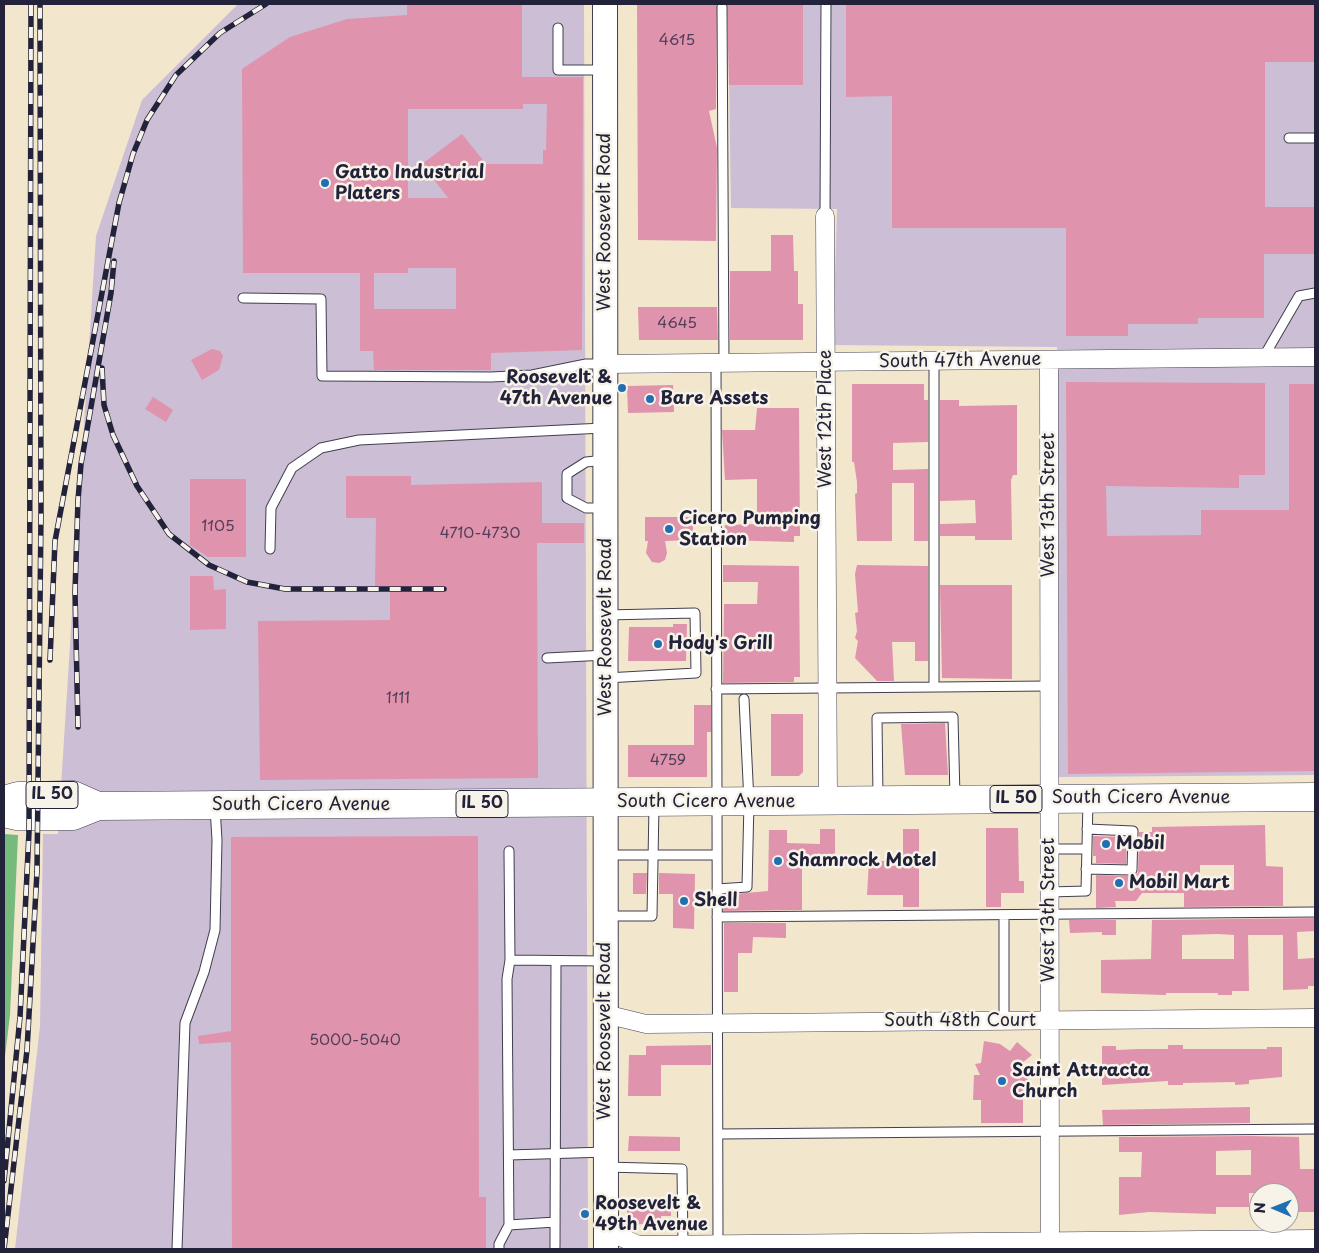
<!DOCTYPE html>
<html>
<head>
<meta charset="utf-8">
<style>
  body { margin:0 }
  #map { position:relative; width:1319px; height:1253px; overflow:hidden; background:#f2e6cd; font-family:"Playpen Sans",sans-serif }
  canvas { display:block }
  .frame { position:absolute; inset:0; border:5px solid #22223b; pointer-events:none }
  .north { position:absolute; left:1249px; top:1183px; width:50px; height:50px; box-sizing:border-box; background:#f7f3e8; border:1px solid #a29fa3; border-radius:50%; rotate:271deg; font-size:14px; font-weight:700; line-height:20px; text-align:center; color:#22223b }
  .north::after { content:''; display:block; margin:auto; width:18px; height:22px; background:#1f6fb2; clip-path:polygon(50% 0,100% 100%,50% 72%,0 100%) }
</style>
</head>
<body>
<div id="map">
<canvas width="1319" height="1253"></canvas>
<div class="frame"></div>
<div class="north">N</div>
</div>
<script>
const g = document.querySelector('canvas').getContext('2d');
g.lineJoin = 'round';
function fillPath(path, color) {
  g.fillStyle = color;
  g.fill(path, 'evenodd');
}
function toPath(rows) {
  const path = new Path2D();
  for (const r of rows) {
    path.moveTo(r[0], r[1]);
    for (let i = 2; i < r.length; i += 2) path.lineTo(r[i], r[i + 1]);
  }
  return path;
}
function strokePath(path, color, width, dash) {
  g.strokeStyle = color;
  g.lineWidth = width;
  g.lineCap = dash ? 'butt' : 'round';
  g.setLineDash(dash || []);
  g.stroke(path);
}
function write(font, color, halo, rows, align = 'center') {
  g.font = font + ' "Playpen Sans",sans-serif';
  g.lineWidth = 5;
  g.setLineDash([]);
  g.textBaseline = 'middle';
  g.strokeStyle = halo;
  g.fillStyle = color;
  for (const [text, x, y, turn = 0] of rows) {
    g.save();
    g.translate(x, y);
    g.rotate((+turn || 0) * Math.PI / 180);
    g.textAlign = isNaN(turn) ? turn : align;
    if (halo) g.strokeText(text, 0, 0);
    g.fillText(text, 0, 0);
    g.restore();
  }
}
fillPath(toPath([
  [238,4,584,4,588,1249,15,1249,40,1026,43,834,58,834,96,236,142,100],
  [728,4,1315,4,1315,775,1059,777,1057,347,833,345,837,209,731,208]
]), '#ccbed4');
fillPath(toPath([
  [4,834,18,835,10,1015,4,1065]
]), '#77ba7d');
fillPath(toPath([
  [407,4,522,4,522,77,583,77,582,350,491,353,491,370,374,370,373,351,360,351,360,273,243,273,242,69,290,37,347,19,407,15],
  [523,104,547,104,546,150,543,150,543,164,486,164,462,134,422,164,448,198,408,198,408,109,523,109],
  [408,268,456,268,456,309,374,309,374,273,408,273],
  [637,4,717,4,716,109,709,111,717,148,716,241,638,240],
  [727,4,803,4,803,85,729,85],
  [846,4,1315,4,1315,62,1265,62,1265,207,1315,207,1315,254,1264,254,1264,318,1198,318,1198,324,1128,324,1128,336,1066,336,1066,228,892,228,892,96,846,97],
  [771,235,793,235,794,271,798,271,798,304,803,304,803,340,730,340,730,271,771,271],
  [638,307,717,307,718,340,639,340],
  [212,349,220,351,223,356,219,370,202,380,191,360],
  [1066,382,1265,383,1265,475,1239,475,1239,488,1106,486,1107,536,1201,535,1201,510,1289,510,1289,384,1315,384,1315,771,1068,774],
  [852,384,924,384,924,400,928,400,928,442,893,443,893,470,928,469,928,541,914,541,914,483,892,483,892,541,857,541,855,494,857,493,857,482,854,462,852,462],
  [673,385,674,412,628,413,627,386],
  [153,397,173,410,166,422,145,409],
  [940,400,959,400,959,406,1017,405,1017,475,1013,475,1011,480,1012,540,975,540,975,536,940,536,940,524,976,523,975,500,940,501],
  [757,408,799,408,800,536,794,536,794,542,724,540,725,525,757,524,757,479,725,480,722,430,755,430],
  [346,476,411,476,411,485,542,482,542,523,584,523,584,543,537,543,538,778,260,780,258,621,390,620,390,586,375,586,376,518,346,518],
  [190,479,246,479,246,557,208,557,190,545],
  [645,517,693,517,693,540,665,541,667,553,665,560,659,563,652,562,646,553,648,541,645,541],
  [723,565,799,566,800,677,794,677,794,682,723,683,724,604,757,604,758,582,723,582],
  [857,565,928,566,928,661,915,661,915,642,892,642,894,681,877,681,855,658,858,641,855,638,857,631,855,613,858,612,855,574],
  [190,576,213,576,214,590,226,589,226,629,190,630],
  [940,585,1012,585,1012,679,942,678],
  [673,624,687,624,686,661,628,661,629,627,673,627],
  [694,705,711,705,711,732,707,732,707,777,628,777,628,745,694,745],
  [771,714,803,714,803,772,799,776,771,776],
  [945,723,948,775,905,775,901,724],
  [1265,825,1266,866,1283,867,1283,906,1184,907,1184,893,1142,893,1136,901,1115,901,1116,907,1096,908,1096,875,1132,876,1138,873,1139,832,1152,832,1152,827],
  [1200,865,1234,865,1234,890,1200,890],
  [986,828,1018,828,1019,881,1024,881,1024,893,1001,893,1001,907,986,907],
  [820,829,835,829,835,863,802,863,802,910,723,911,723,895,768,891,769,830,787,830,787,843,820,844],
  [903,829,919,829,919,907,903,907,903,895,867,895,869,861,903,861],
  [478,836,479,1197,486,1197,486,1249,232,1249,231,1042,199,1044,198,1036,231,1031,231,837],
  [1093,836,1127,837,1126,864,1096,863,1096,856,1093,856],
  [633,873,647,873,646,894,633,894],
  [659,873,695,874,694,929,673,928,673,894,659,894],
  [1315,918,1315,931,1297,932,1298,959,1314,958,1314,986,1308,986,1308,989,1283,990,1283,935,1248,935,1249,991,1232,991,1232,995,1218,995,1218,993,1166,993,1166,995,1101,993,1101,960,1151,959,1152,920],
  [1218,934,1234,935,1234,959,1182,959,1182,935],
  [1069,920,1116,920,1116,935,1102,935,1102,932,1070,933],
  [724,923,786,923,786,938,753,937,752,953,738,953,738,992,724,992],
  [984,1041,1000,1044,1010,1051,1017,1042,1032,1055,1022,1063,1031,1088,1023,1089,1023,1123,981,1123,981,1100,973,1100,974,1075,980,1075,975,1064,981,1063],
  [711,1045,711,1065,661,1065,661,1096,628,1096,629,1055,646,1055,646,1046],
  [1168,1045,1183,1045,1183,1049,1267,1049,1267,1047,1282,1047,1282,1077,1249,1080,1249,1084,1235,1085,1235,1082,1183,1083,1183,1085,1168,1085,1168,1081,1102,1085,1102,1046,1116,1046,1116,1050,1139,1049,1168,1049],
  [1250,1107,1250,1123,1103,1125,1102,1110],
  [629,1136,680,1137,680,1151,628,1151],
  [1250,1136,1299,1137,1300,1169,1315,1169,1315,1212,1289,1212,1289,1193,1249,1193,1249,1207,1216,1207,1216,1214,1149,1212,1119,1215,1119,1177,1141,1177,1142,1152,1119,1152,1119,1137],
  [1251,1150,1251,1175,1216,1175,1216,1151],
  [671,1200,671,1216,661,1216,661,1223,627,1225,627,1202]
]), '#e093ad');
const service = toPath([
  [722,7,724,363],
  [558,28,558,70,604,70],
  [1289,138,1315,138],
  [825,216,826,4],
  [243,298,321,299,322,376,491,377,532,375,586,364,605,364],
  [1263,358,1299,296,1315,293],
  [716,363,718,1248],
  [605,460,586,462,567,474,567,498,586,508,606,508],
  [270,549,271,508,292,468,321,448,359,440,603,428],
  [606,615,695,613,696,673,606,678],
  [547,658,606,655],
  [934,686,934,361],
  [716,689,1049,686],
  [878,798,877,718,953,717,955,797],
  [1049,849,1087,849],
  [509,851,510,960,605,961],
  [605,855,717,855],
  [1086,869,1132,870,1133,831,1087,829],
  [717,889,747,887,749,802,744,699],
  [1049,892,1086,891,1088,800],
  [1004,915,1004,1021],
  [606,916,652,916,654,805],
  [717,917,1315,912],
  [718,1134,1315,1129],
  [509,1155,606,1152],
  [606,1167,682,1169,683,1244],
  [509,1225,555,1222],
  [555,1247,556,961],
  [177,1249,185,1023,204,972,215,930,217,840,215,807],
  [499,1249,499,1244,509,1225,507,979,510,960]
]);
const minor = toPath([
  [825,216,828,801],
  [1049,360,1050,1249],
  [605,364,1315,357],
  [605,1014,646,1024,1315,1018],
  [606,1230,638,1245,1315,1239]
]);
const secondary = toPath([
  [605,4,606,1249]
]);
const primary = toPath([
  [4,800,18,796,73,795,98,806],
  [4,813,17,816,73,816,98,806,1315,797]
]);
strokePath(service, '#413f51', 11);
strokePath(minor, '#413f51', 19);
strokePath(secondary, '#413f51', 26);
strokePath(primary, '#413f51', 29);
strokePath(service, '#fff', 9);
strokePath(minor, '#fff', 18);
strokePath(secondary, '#fff', 24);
strokePath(primary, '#fff', 28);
const rail = toPath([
  [102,368,104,405,113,435,137,486,169,534,209,565,247,582,285,589,444,589],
  [50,660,55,541,119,203,133,154,147,120,176,75,220,33,266,4],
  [78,727,75,592,78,500,81,464,111,293,114,261],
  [4,1181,20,1017,29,832,31,4],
  [4,1249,27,1050,37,872,41,516,40,4]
]);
strokePath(rail, '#22223b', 5.5);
strokePath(rail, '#f7f3e8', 4, [11]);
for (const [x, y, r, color] of [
  [325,183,5,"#1f6fb2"],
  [622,388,5,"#1f6fb2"],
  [650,399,5,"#1f6fb2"],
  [669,529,5,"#1f6fb2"],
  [658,644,5,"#1f6fb2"],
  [1106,844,5,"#1f6fb2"],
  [778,861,5,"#1f6fb2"],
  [1119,883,5,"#1f6fb2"],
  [684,901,5,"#1f6fb2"],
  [1002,1081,5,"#1f6fb2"],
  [585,1214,5,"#1f6fb2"]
]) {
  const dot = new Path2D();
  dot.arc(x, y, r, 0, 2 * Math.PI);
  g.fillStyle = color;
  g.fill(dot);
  strokePath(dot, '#f7f3e8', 2);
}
write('15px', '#523e58', null, [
  ["4615",677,41],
  ["4645",677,324],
  ["1105",218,527],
  ["4710-4730",480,534],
  ["1111",398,699],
  ["4759",668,761],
  ["5000-5040",355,1041]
]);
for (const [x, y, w] of [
  [52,795,52],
  [1016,799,52],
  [482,804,52]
]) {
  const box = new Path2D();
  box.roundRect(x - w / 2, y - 13.5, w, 27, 4);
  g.fillStyle = '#f7f3e8';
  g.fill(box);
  strokePath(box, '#22223b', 1);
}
write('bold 16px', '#22223b', null, [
  ["IL 50",52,795],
  ["IL 50",1016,799],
  ["IL 50",482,804]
]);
write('bold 18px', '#22223b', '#f7f3e8', [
  ["Gatto Industrial",335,173],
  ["Platers",335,194],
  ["Roosevelt &",612,378,"right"],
  ["47th Avenue",612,399,"right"],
  ["Bare Assets",660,399],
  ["Cicero Pumping",679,519],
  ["Station",679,540],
  ["Hody's Grill",668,644],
  ["Mobil",1116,844],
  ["Shamrock Motel",788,861],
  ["Mobil Mart",1129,883],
  ["Shell",694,901],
  ["Saint Attracta",1012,1071],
  ["Church",1012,1092],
  ["Roosevelt &",595,1204],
  ["49th Avenue",595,1225]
], 'left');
write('18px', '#22223b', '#f7f3e8', [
  ["West Roosevelt Road",605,222,-90],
  ["South 47th Avenue",960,361,-1],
  ["West 12th Place",826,419,-90],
  ["West 13th Street",1049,505,-90],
  ["West Roosevelt Road",606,627,-90],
  ["South Cicero Avenue",1141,798],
  ["South Cicero Avenue",706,802],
  ["South Cicero Avenue",301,805],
  ["West 13th Street",1049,910,-90],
  ["South 48th Court",960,1021],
  ["West Roosevelt Road",605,1031,-90]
]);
</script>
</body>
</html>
